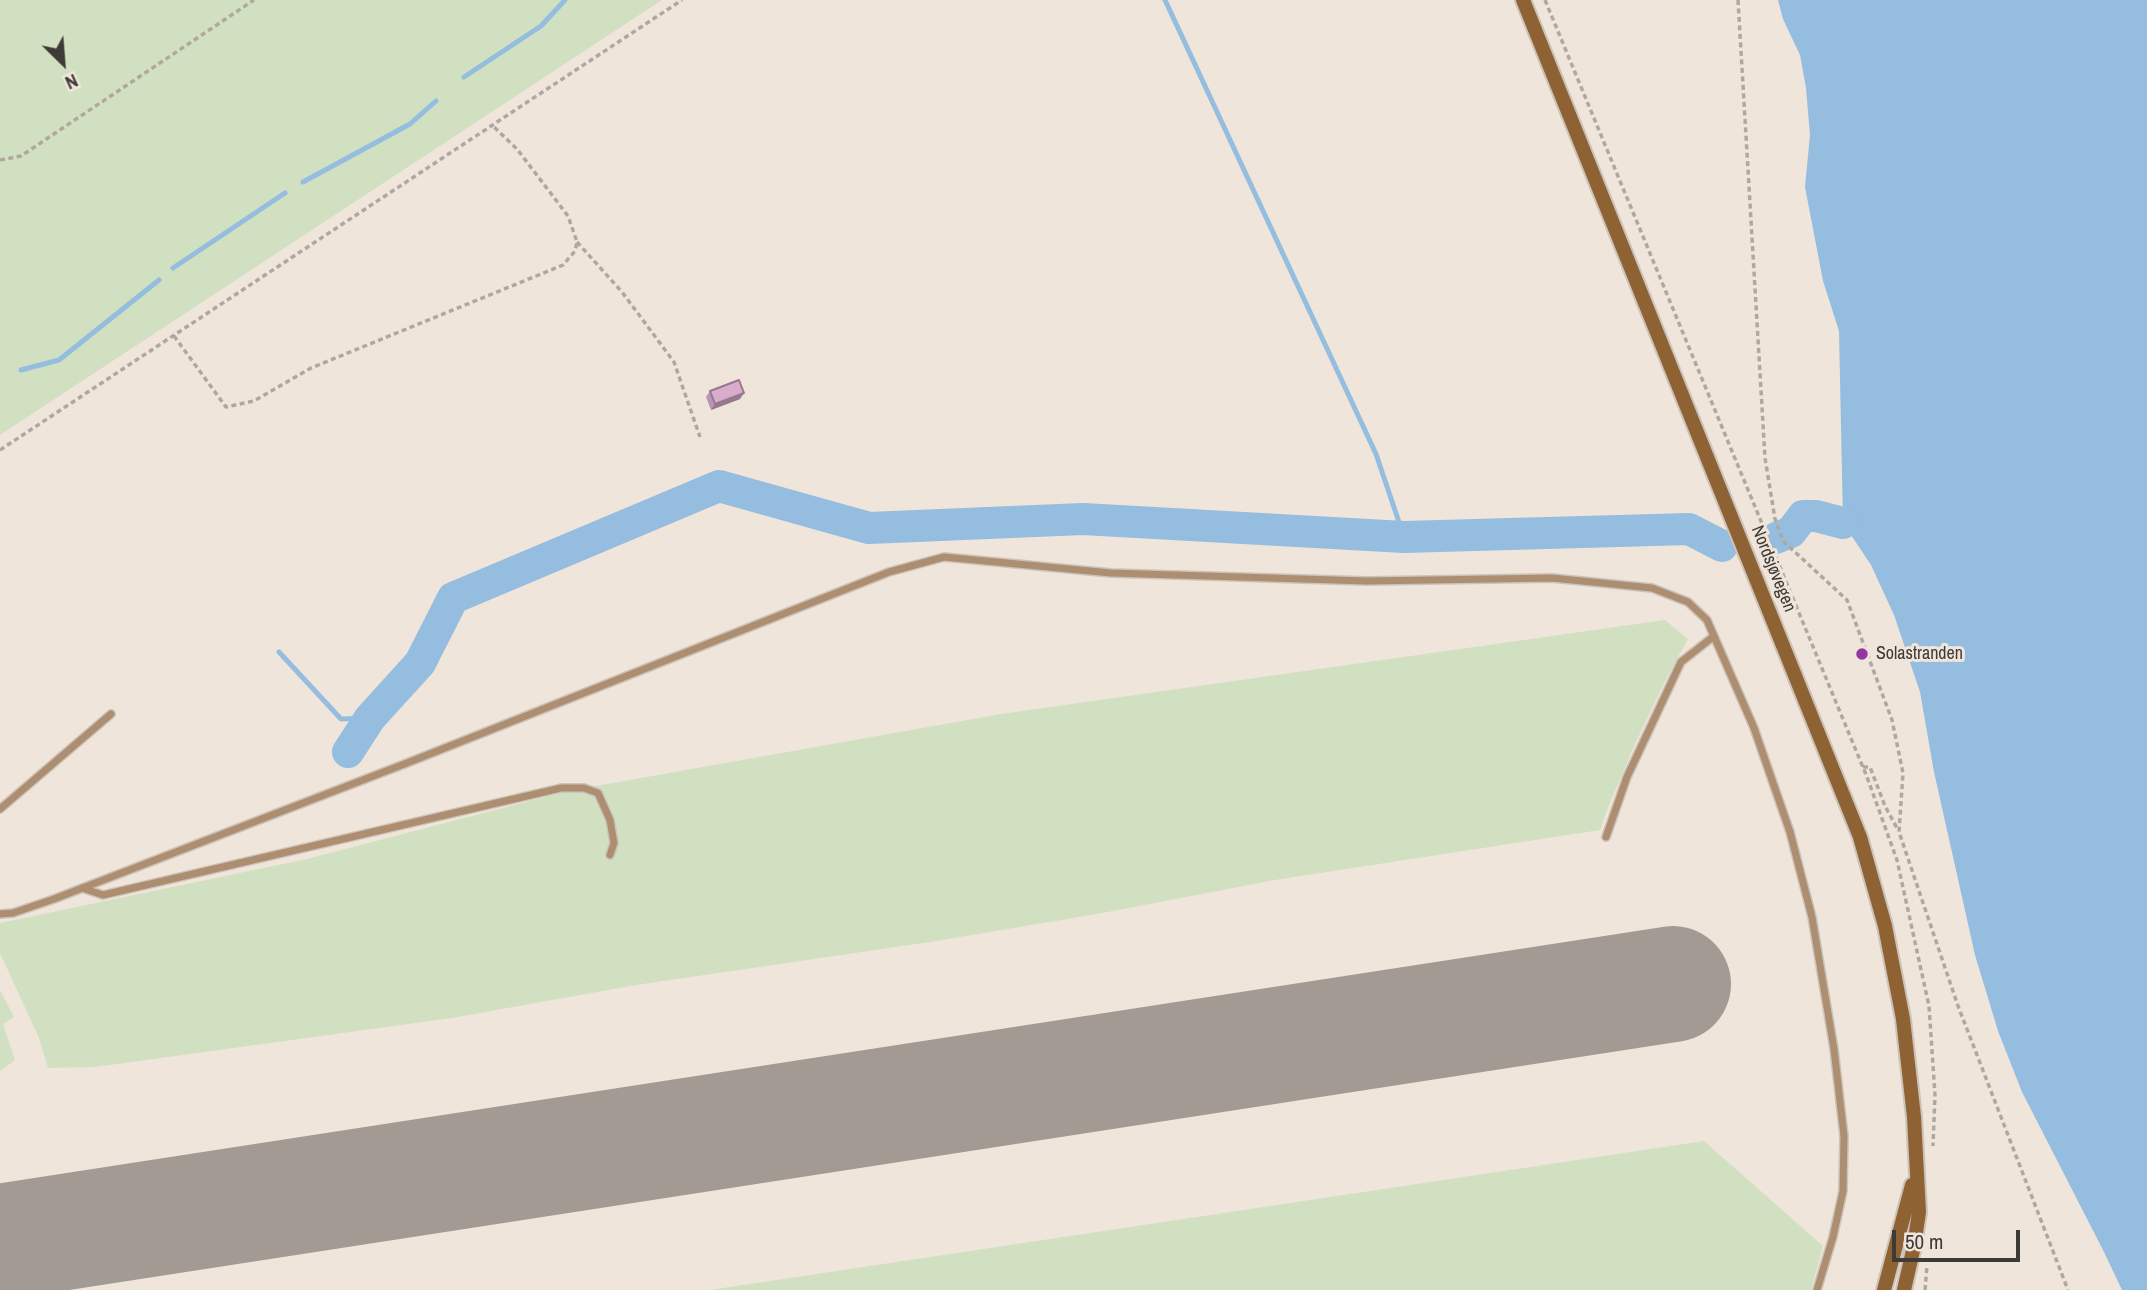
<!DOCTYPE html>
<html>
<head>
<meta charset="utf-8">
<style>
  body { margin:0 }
  #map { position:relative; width:2147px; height:1290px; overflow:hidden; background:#f0e5db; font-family:"Archivo Narrow",sans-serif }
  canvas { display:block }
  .north { position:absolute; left:28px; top:28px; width:70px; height:70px; -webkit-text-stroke:5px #f0e5db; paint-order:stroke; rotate:155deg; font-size:19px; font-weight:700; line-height:28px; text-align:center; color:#3e3a35 }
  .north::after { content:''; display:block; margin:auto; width:24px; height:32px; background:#3e3a35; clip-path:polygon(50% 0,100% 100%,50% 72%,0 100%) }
  .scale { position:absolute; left:1892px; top:1230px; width:128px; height:32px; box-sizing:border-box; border:4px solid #3e3a35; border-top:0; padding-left:9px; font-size:21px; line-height:24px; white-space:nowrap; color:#3e3a35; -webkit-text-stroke:5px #f0e5db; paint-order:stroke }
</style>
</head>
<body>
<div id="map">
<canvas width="2147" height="1290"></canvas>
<div class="north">N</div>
<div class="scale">50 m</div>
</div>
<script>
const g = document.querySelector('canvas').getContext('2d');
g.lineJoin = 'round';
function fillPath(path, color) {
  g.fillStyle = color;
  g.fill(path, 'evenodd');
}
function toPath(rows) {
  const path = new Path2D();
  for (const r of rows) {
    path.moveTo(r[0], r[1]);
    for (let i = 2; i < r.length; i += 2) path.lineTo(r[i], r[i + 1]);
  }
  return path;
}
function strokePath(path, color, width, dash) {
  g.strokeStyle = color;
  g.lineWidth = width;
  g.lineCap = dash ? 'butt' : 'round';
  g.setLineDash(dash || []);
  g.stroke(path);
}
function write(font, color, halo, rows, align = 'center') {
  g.font = font + ' "Archivo Narrow",sans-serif';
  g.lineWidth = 6;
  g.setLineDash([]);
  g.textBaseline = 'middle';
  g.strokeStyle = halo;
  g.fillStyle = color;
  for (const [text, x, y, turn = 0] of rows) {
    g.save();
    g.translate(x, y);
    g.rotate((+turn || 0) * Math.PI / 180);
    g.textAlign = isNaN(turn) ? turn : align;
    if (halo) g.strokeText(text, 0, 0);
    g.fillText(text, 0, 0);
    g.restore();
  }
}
fillPath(toPath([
  [0,0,662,0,0,435],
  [1665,620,1688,639,1666,679,1635,744,1609,805,1600,830,1275,880,1097,914,930,942,636,985,452,1018,95,1067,48,1068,39,1038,0,953,0,923,307,859,568,791,1001,714],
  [0,990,14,1017,3,1024,15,1060,0,1071],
  [1704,1141,1823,1246,1811,1290,710,1290]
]), '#d1e0c1');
fillPath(toPath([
  [1778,0,2147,0,2147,1290,2122,1290,2103,1250,2022,1092,1998,1031,1975,955,1934,772,1920,692,1894,615,1871,565,1843,523,1839,331,1823,281,1805,187,1810,135,1806,88,1800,55,1783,19]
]), '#94bddf');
strokePath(toPath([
  [1165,0,1376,454,1404,537],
  [464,77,541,26,565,0],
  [303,182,410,124,436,101],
  [173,268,285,193],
  [21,370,59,360,159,280],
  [279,652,341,719,370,718]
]), '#94bddf', 5);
strokePath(toPath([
  [1776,538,1791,532,1803,516,1816,516,1843,523],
  [348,752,370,718,420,663,453,598,719,486,869,528,1083,519,1404,537,1689,529,1722,546]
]), '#94bddf', 32);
strokePath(toPath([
  [0,1283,19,1268,57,1248,122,1224]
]), '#a39b93', 46);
strokePath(toPath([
  [0,1242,1673,984]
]), '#a39b93', 116);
const lane = toPath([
  [0,809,111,714],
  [1606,837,1627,777,1681,662,1714,636],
  [82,888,103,895,561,788,584,788,598,793,610,820,614,843,610,855],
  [0,914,13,913,54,899,407,763,889,572,944,557,1111,573,1367,581,1552,578,1652,588,1688,602,1707,620,1754,728,1790,832,1812,917,1834,1049,1844,1136,1843,1191,1833,1237,1817,1290]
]);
const secondary = toPath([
  [1523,0,1860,837,1885,926,1903,1019,1914,1117,1919,1212,1914,1246,1904,1290],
  [1884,1290,1912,1185]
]);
strokePath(lane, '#ccc3ba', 10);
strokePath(secondary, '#ccc3ba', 18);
strokePath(toPath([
  [1545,0,1867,777,1897,860,1929,1006,1935,1095,1933,1146],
  [1738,0,1765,458,1775,519,1783,541,1847,600,1892,720,1903,773,1899,832,1958,1006,2068,1290],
  [0,160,21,156,254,0],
  [577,242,622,292,674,362,700,437],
  [174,336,226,407,254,401,311,368,563,265,575,251,577,242,568,216,517,149,493,126],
  [0,450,682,0],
  [1863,767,1870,767,1885,806,1898,830],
  [1925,1290,1927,1266]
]), '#b0a89f', 3.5, [5, 3.5]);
strokePath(lane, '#ad8e70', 7);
strokePath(secondary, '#8f6233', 14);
fillPath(toPath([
  [710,391,740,399,711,410,706,397]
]), '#bb94af');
fillPath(toPath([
  [744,393,740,399,711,410,715,404]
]), '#98788e');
const building = toPath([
  [739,380,744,393,715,404,710,391,739,380]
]);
fillPath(building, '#d9accb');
strokePath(building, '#98788e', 2);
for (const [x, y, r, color] of [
  [1862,654,7,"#9337a1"]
]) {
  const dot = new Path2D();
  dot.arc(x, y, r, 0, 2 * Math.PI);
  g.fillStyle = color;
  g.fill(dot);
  strokePath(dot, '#f0e5db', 2.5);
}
write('18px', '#3e3a35', '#f0e5db', [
  ["Nordsjøvegen",1773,569,68]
]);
write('18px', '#3e3a35', '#f0e5db', [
  ["Solastranden",1876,654]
], 'left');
</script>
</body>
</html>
